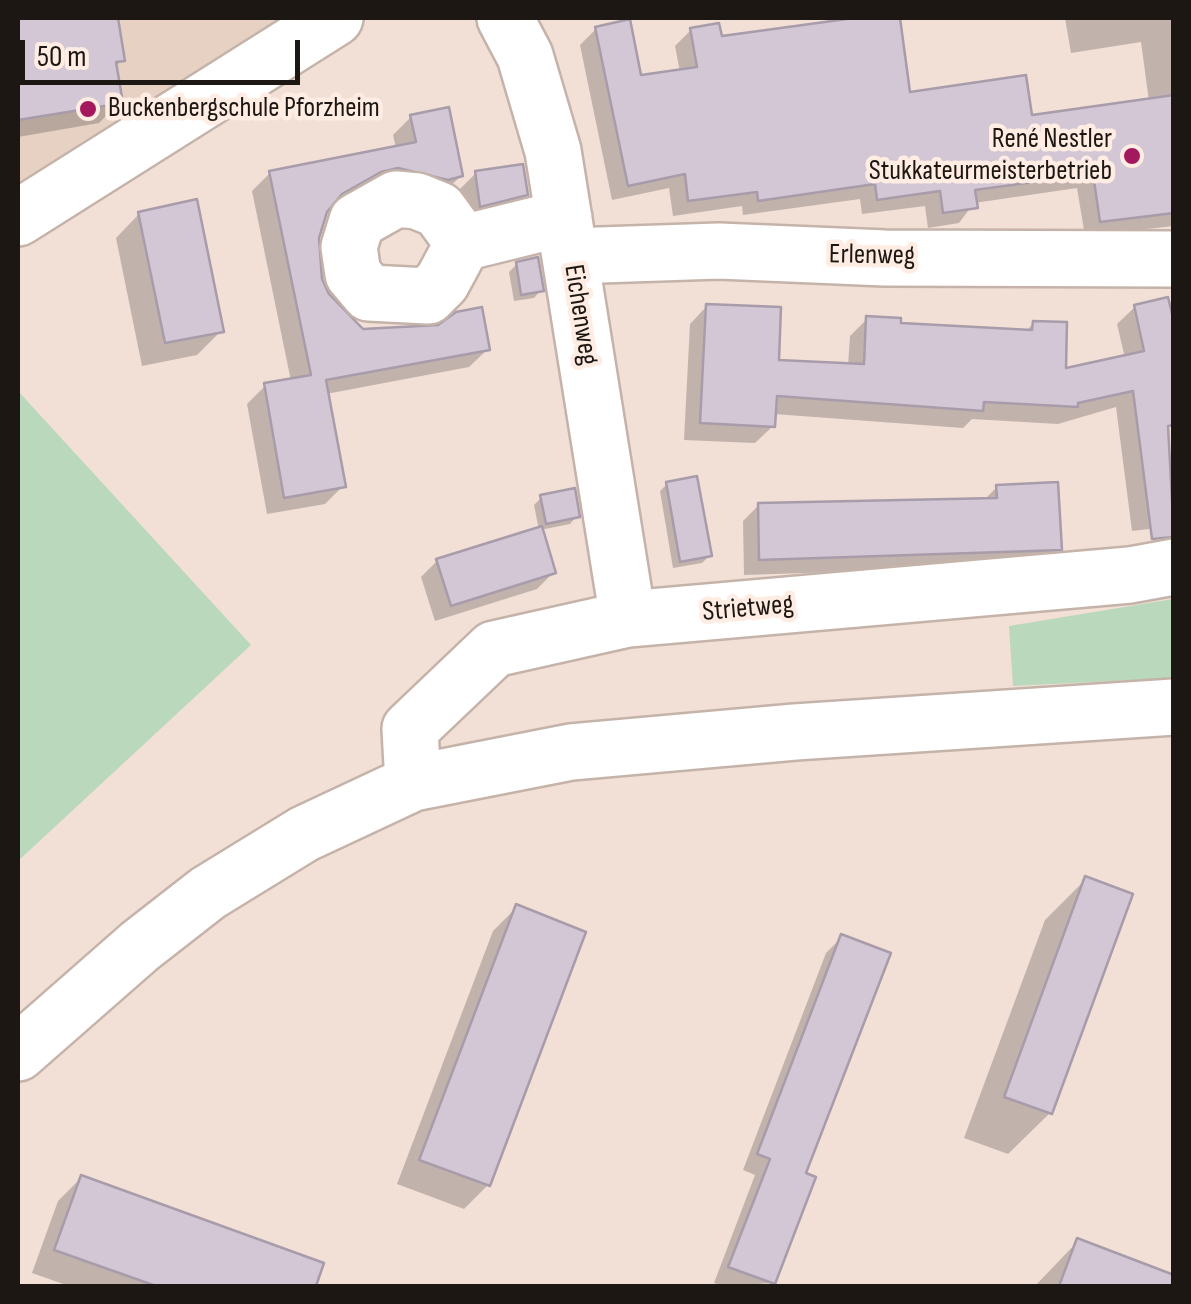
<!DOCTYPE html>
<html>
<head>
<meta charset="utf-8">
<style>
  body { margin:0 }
  #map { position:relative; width:1191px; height:1304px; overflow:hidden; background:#f2dfd6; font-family:"Sofia Sans Condensed",sans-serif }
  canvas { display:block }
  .frame { position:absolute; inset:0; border:20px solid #1d1713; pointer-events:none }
  .scale { position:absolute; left:20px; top:40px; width:280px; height:45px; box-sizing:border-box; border:5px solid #1d1713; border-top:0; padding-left:12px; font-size:30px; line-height:35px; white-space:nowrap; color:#1d1713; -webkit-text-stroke:8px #ffece3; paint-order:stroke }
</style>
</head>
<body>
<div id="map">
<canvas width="1191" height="1304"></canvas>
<div class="frame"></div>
<div class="scale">50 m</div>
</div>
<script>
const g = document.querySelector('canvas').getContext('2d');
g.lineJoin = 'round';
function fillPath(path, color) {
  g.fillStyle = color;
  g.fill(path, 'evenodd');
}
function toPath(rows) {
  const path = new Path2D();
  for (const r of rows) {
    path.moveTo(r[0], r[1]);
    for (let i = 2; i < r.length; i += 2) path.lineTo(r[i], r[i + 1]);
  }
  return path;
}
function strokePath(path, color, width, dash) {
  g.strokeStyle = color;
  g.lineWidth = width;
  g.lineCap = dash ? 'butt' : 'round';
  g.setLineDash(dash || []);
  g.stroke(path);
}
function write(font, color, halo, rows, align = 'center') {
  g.font = font + ' "Sofia Sans Condensed",sans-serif';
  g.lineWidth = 9;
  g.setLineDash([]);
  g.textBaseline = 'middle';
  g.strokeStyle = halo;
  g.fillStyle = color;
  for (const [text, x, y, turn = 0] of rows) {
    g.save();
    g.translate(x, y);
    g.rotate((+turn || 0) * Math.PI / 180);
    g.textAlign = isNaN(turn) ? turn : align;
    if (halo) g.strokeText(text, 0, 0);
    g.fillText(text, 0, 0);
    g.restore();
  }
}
fillPath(toPath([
  [18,18,299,18,18,201]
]), '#e6d1c3');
fillPath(toPath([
  [18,391,251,645,18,861],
  [1173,599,1173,678,1013,686,1009,626]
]), '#bad8bb');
fillPath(toPath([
  [18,18,116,18,122,60,114,68,120,102,99,123,18,137],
  [846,18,897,18,908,94,1030,117,1149,101,1141,42,1071,53,1065,18,1174,18,1174,226,1085,236,1077,188,974,203,959,223,928,228,925,206,862,214,860,199,743,215,742,206,673,216,669,188,612,200,580,45,596,29,639,78,680,72,675,46,691,30,720,39],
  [411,117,461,176,443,193,360,189,328,207,317,238,320,279,327,296,362,331,487,350,469,367,326,394,343,486,325,504,267,514,247,404,265,386,291,381,252,191,270,173,396,148,393,135],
  [476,173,526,194,510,210,464,221,460,189],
  [139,214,221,331,197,355,142,366,116,238],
  [517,264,541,290,534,298,514,301,509,272],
  [707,306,776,362,848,366,850,336,867,319,898,325,1025,332,1034,323,1063,371,1125,358,1117,324,1135,307,1163,405,1170,458,1174,458,1174,526,1132,531,1116,407,1058,424,972,419,963,428,774,414,773,426,755,443,684,440,690,324],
  [667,484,709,556,702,563,673,568,660,491],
  [997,487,1059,549,1043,565,744,575,743,521,759,505,984,500],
  [542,497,577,516,570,524,540,530,553,573,537,589,435,621,421,577,437,561,539,530,534,505],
  [1086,879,1050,1113,1008,1154,964,1138,1045,920],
  [517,907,488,1185,464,1209,397,1184,493,931],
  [842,937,803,1174,773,1283,724,1286,714,1283,755,1175,743,1170,826,953],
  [81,1178,321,1265,313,1286,69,1286,32,1273,58,1201],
  [1078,1241,1174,1277,1174,1286,1035,1286]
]), '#0003');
const building = toPath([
  [18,18,118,18,125,61,116,62,123,103,18,120,18,18],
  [854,18,900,18,910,92,1026,75,1032,115,1174,95,1174,213,1100,222,1093,174,975,190,978,208,943,213,940,191,877,200,875,184,758,201,757,192,688,201,685,174,628,186,595,27,630,19,641,75,697,67,690,28,719,23,722,36,854,18],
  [449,107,463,176,448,180,398,168,381,172,342,194,327,212,319,238,322,279,329,294,363,329,438,325,456,312,482,307,490,350,326,380,346,487,284,498,264,383,311,375,269,171,416,142,410,115,449,107],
  [523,164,528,195,480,207,475,171,523,164],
  [197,199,224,332,165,343,138,212,197,199],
  [538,257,544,291,521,295,516,262,538,257],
  [1168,297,1174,322,1174,425,1168,426,1174,537,1152,539,1133,391,1078,403,1078,407,984,402,983,411,777,396,775,427,700,423,706,304,781,307,779,360,864,364,866,316,901,318,901,323,1032,330,1033,321,1067,322,1066,368,1144,351,1134,305,1168,297],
  [697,476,712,556,680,562,666,482,697,476],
  [1058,482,1062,550,759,560,758,503,997,498,996,485,1058,482],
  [575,488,580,517,546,524,540,495,575,488],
  [542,526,556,573,451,606,436,559,542,526],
  [1085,876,1133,894,1052,1114,1004,1097,1085,876],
  [516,904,586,932,490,1186,419,1160,516,904],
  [841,934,891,953,806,1173,816,1177,775,1284,728,1267,770,1159,757,1154,841,934],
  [81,1175,324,1263,316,1286,156,1286,54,1250,81,1175],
  [1077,1238,1174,1275,1174,1286,1059,1286,1077,1238]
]);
fillPath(building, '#d3c7d5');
strokePath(building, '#a89caa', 2.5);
const minor = toPath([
  [505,18,525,56,553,151,628,619],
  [18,218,335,18],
  [463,243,439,210,417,201,396,199,357,221,349,247,353,274,369,293,428,296,442,282,463,243,564,218],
  [570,256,719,251,885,258,1174,259],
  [413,783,410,729,494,649,628,619,1130,575,1174,567],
  [18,1053,140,946,208,893,304,834,413,783,571,752,795,732,1174,707]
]);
strokePath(minor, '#c5b3aa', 60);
strokePath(minor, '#fff', 55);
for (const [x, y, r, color] of [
  [88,109,10,"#a4185e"],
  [1132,156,10,"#a4185e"]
]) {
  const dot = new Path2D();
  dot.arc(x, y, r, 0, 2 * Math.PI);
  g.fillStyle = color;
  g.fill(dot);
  strokePath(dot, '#ffece3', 4);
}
write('28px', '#1d1713', '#ffece3', [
  ["Buckenbergschule Pforzheim",108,109],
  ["René Nestler",1112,140,"right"],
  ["Stukkateurmeisterbetrieb",1112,172,"right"]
], 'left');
write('28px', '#1d1713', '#ffece3', [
  ["Erlenweg",872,256,1],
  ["Eichenweg",580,315,81],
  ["Strietweg",748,609,-5]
]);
</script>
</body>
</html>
